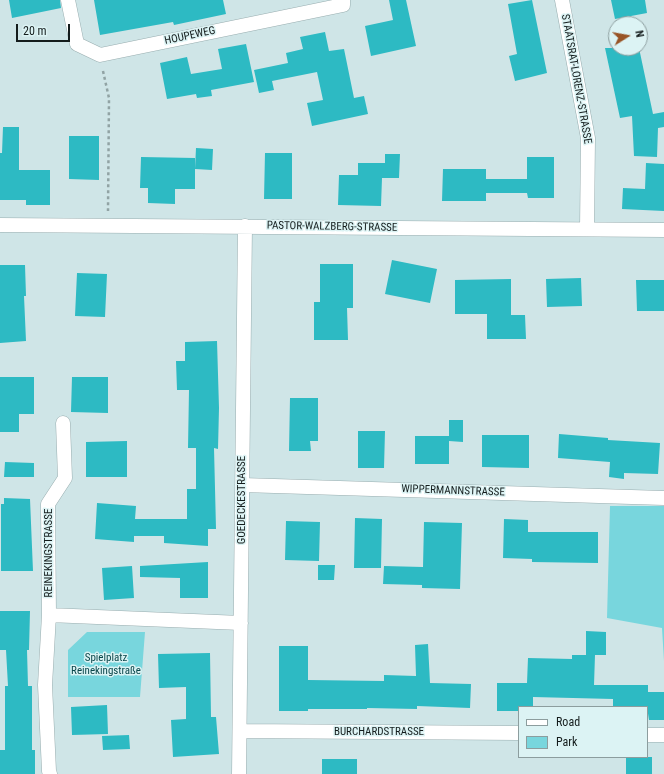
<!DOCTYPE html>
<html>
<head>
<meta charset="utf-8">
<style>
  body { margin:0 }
  #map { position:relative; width:664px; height:774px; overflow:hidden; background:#cfe5e7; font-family:"Roboto Condensed",sans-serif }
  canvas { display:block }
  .legend { position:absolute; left:518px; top:706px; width:130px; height:52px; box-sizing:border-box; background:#dcf3f4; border:1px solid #8c9d9e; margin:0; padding:5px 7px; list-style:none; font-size:12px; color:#141c1c }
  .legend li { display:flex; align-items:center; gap:8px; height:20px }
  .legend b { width:20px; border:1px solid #8c9d9e }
  .north { position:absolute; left:608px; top:16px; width:40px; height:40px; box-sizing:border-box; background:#dcf3f4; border:1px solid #8c9d9e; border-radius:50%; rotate:79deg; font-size:11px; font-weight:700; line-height:16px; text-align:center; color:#141c1c }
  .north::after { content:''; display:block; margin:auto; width:14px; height:18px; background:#985426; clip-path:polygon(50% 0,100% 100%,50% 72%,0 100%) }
  .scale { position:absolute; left:16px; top:24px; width:54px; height:18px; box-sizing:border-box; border:2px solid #141c1c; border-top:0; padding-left:5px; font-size:12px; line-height:14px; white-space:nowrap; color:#141c1c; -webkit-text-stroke:3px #dcf3f4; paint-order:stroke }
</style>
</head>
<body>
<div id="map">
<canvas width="664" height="774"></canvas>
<ul class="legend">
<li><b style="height:5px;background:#fff"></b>Road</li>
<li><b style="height:11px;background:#78d6dd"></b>Park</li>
</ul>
<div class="north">N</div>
<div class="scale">20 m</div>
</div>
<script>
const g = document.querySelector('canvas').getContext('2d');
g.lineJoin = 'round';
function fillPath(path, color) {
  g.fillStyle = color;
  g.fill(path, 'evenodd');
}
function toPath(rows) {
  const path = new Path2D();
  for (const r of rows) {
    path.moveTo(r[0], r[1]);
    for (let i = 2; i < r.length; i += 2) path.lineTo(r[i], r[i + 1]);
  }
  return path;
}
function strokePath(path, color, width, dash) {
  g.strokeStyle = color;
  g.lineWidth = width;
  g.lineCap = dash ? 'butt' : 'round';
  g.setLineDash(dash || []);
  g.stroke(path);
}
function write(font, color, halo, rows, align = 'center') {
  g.font = font + ' "Roboto Condensed",sans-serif';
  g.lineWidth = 3;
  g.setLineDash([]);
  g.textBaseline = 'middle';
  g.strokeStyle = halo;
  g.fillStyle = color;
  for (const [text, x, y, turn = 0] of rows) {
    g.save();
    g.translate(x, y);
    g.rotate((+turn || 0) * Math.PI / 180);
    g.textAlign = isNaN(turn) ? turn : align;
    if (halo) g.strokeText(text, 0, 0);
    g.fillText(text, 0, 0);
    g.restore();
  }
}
fillPath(toPath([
  [610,506,664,506,664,661,662,628,607,618],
  [87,632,145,632,140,697,68,697,68,650]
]), '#78d6dd');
fillPath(toPath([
  [9,0,60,0,61,8,12,18],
  [94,0,223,0,226,14,174,25,173,22,100,35],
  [389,0,406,0,416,46,371,56,365,26,393,20],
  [532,0,547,73,515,81,509,56,517,54,508,4],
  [611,0,645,0,647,13,615,19],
  [325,32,329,51,344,49,354,98,364,96,368,114,312,126,307,103,323,100,317,72,272,81,274,90,259,93,254,70,288,63,286,53,303,49,300,37],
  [246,44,254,82,211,90,212,96,197,98,196,94,167,99,160,63,187,57,191,74,222,69,218,49],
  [605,48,639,48,653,114,664,112,664,127,658,128,657,157,634,156,632,116,620,118],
  [3,127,19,127,19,170,50,170,50,205,26,205,26,200,0,200,0,153,2,153],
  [69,136,99,136,99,180,69,179],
  [196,148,213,149,212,170,195,169],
  [265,153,292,153,292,199,264,199],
  [385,154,400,154,399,178,382,178,381,206,338,205,339,175,358,175,358,163,385,163],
  [141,157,195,158,195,189,175,189,175,204,148,203,148,188,140,188],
  [527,157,554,157,554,198,528,198,527,193,486,193,486,201,442,201,443,169,486,169,486,179,527,179],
  [646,163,664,164,664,211,622,209,623,188,645,189],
  [392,260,437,269,430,303,385,294],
  [320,264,353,264,353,308,347,308,348,340,314,340,314,302,320,302],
  [0,265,25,265,26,296,24,296,26,341,0,343],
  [77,273,107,274,105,317,75,316],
  [581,278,582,306,547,307,546,279],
  [511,279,511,315,525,315,526,339,487,339,487,314,455,314,455,280],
  [636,280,664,280,664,311,637,311],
  [217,341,219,408,218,449,214,448,216,529,208,529,208,546,164,543,164,536,134,536,134,542,95,539,97,503,136,506,135,519,187,519,187,489,196,489,196,448,188,448,189,390,177,390,176,361,185,361,185,342],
  [0,377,34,377,34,414,19,414,19,432,0,432],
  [72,377,108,377,108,413,71,412],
  [290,398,318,398,318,441,310,441,311,451,289,451],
  [449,420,463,420,463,442,449,441,449,464,415,464,415,436,449,436],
  [358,431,385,431,384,468,358,468],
  [559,434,608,438,608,440,660,443,658,474,624,473,624,479,609,477,610,462,558,458],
  [482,435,529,435,529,468,482,467],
  [127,441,127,477,86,477,86,442],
  [5,462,34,463,34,477,4,477],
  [4,498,30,499,33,571,1,571,1,504,4,504],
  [355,518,382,519,381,568,354,568],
  [504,519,528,520,528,532,598,532,598,563,532,562,532,559,503,558],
  [286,521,320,522,319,561,285,560],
  [424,522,462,523,460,589,422,588,422,585,383,584,384,566,423,567],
  [208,562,208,598,180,598,180,578,140,577,140,566],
  [318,565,335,565,334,580,318,580],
  [132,566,134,598,104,600,102,568],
  [0,611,30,611,29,650,27,650,28,686,32,686,32,750,35,750,35,774,0,774,0,750,5,750,5,686,8,686,6,650,0,650],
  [586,631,606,632,606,655,590,655,595,655,594,685,648,685,648,692,664,692,664,720,649,720,647,707,613,707,613,699,533,697,533,707,519,707,519,711,497,711,497,683,527,683,528,658,572,659,572,655,586,655],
  [428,644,430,683,471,684,470,708,417,706,417,709,367,708,367,709,308,709,308,711,279,711,279,646,308,646,308,680,384,681,384,675,416,676,415,645],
  [210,653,211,717,216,717,219,754,173,757,171,720,186,719,186,687,159,688,158,654],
  [107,705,108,734,72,735,71,707],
  [129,735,130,749,103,750,102,736],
  [626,757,652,757,652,774,626,774],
  [322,759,357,759,357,774,322,774]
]), '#2dbac3');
const minor = toPath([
  [68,0,77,44,100,55,343,5,343,0],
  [562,0,588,138,587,229],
  [0,225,664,230],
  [242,485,664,498],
  [49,615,241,623],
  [240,731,519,733],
  [647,735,664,735],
  [50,774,49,771,45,685,49,615,48,504,65,478,63,423],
  [239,774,245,226]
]);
strokePath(minor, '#98adaf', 15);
strokePath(toPath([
  [103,71,109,98,108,211]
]), '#91a3a4', 2.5, [3, 3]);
strokePath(minor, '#fff', 14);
write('11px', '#141c1c', '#dcf3f4', [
  ["HOUPEWEG",190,36,-12],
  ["STAATSRAT-LORENZ-STRASSE",576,79,80],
  ["PASTOR-WALZBERG-STRASSE",332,227,1],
  ["WIPPERMANNSTRASSE",453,491,2],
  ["GOEDECKESTRASSE",242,500,-90],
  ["REINEKINGSTRASSE",49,553,-90],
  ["BURCHARDSTRASSE",379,732]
]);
write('11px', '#09464a', '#dcf3f4', [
  ["Spielplatz",106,658],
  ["Reinekingstraße",106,671]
]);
</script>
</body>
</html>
